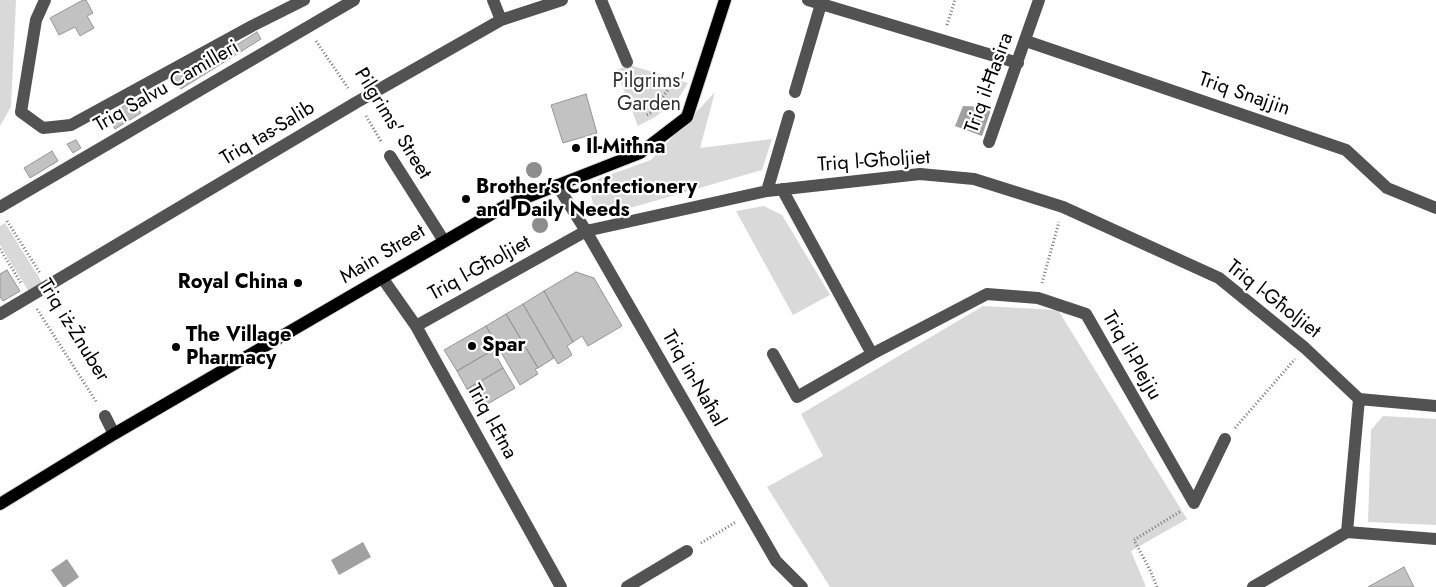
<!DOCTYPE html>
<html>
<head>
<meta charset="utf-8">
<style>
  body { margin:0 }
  canvas { display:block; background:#fff }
</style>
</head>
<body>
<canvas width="1436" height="587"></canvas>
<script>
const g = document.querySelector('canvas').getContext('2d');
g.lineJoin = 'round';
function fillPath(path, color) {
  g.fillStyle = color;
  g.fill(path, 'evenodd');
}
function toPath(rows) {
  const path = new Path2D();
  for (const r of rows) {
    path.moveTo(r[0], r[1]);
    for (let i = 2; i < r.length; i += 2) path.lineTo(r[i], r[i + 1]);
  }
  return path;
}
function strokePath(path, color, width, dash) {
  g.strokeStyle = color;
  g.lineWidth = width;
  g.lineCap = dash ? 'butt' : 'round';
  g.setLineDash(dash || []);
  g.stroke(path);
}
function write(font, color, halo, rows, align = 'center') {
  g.font = font + ' Jost,sans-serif';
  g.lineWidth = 4.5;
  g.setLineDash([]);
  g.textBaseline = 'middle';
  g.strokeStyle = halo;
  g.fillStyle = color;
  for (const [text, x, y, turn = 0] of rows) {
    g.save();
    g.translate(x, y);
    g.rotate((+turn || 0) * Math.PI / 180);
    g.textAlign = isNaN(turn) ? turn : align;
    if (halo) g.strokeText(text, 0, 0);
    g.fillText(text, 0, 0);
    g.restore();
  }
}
fillPath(toPath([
  [0,0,16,0,11,107,0,126],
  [630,65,688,83,678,99,655,117,638,126,616,70],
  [715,92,700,148,772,139,762,170,609,214,600,210,593,204,591,194,598,179,651,160],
  [764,206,782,215,830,295,793,315,736,211],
  [5,223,43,284,29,292,0,245,0,226],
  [983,306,1058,310,1187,519,1131,551,1146,587,830,587,767,487,823,456,801,414],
  [1383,416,1436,419,1436,525,1368,522,1371,430]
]), '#d9d9d9');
fillPath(toPath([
  [963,106,992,107,982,136,955,126],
  [363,542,371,557,339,575,331,560],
  [67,559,79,577,65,587,63,587,51,570]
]), '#a0a0a0');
const building = toPath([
  [83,0,86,0,93,13,87,16,94,28,80,36,75,27,59,35,50,18,83,0],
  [257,32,261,39,181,89,173,76,231,40,235,46,257,32],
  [586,94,597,133,563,143,551,105,586,94],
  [133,100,141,113,115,129,108,116,133,100],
  [76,140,81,148,73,153,67,144,76,140],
  [52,151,58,161,30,178,24,168,52,151],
  [7,270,20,291,3,301,0,297,0,274,7,270],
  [576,272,594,278,622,326,588,346,582,336,573,342,544,291,576,272],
  [544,291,573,342,567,346,572,355,558,364,523,304,544,291],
  [523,304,554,358,538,368,506,314,523,304],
  [506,314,538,368,535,369,538,374,520,385,486,326,506,314],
  [486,326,498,347,457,371,444,350,486,326],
  [493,350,503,368,467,389,457,371,493,350],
  [503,368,515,388,479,409,467,389,503,368],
  [1404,567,1414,587,1368,587,1404,567]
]);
fillPath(building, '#c2c2c2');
strokePath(building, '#969696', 1);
const major = toPath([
  [0,504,114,434,507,205,640,153,687,117,725,0]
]);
strokePath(major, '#dbdbdb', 14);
strokePath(toPath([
  [947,25,955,0],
  [316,41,348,88],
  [627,77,627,83,644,77,670,87,652,112,647,115],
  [366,116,382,143],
  [7,221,40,273],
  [0,249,21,283],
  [1042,283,1059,222],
  [37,309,97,403],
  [1235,428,1295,359],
  [701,543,736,522],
  [1157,587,1150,570,1134,540,1181,511]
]), '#747474', 3, [1, 2.5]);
strokePath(toPath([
  [45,0,36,20,21,112,43,128,71,125,252,26,304,0],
  [493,0,501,20],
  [601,0,627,62],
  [808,0,1018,63],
  [1026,41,1346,150,1387,188,1436,208],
  [795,92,821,4],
  [989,142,1039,0],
  [390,156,444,241],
  [557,185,586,231,776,561,802,587],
  [782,189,872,354,987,294,1038,298,1086,314,1194,503,1225,439],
  [767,191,789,116],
  [0,207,354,0],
  [383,279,416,326,561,587],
  [0,314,357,102,501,20,562,0],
  [416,326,586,231,767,191,920,174,974,179,1063,207,1219,278,1305,348,1359,399],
  [773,354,797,397,872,354],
  [1359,399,1436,406],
  [105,416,114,434],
  [1347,532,1359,399],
  [1347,532,1436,539],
  [627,587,687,551],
  [1253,587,1347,532]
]), '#525252', 12);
strokePath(major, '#000', 12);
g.fillStyle = '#8d8d8d';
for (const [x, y] of [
  [534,170],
  [540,225]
]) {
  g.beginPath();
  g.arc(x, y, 8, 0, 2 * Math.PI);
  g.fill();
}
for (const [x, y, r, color] of [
  [576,148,5,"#000"],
  [466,199,5,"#000"],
  [298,283,5,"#000"],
  [472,346,5,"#000"],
  [176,347,5,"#000"]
]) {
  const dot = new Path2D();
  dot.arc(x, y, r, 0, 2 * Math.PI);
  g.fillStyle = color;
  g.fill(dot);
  strokePath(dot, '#fff', 2);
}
write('20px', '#303030', '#fff', [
  ["Pilgrims'",649,82],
  ["Garden",649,105]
]);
write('20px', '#000', '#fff', [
  ["Triq il-Ħasira",990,83,-70],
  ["Triq Salvu Camilleri",167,87,-30],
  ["Triq Snajjin",1244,95,19],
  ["Pilgrims' Street",392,124,58],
  ["Triq tas-Salib",268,134,-31],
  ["Triq l-Għoljiet",874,162,-4],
  ["Main Street",383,255,-31],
  ["Triq l-Għoljiet",480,269,-29],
  ["Triq l-Għoljiet",1273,300,38],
  ["Triq iż-Żnuber",73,331,58],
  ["Triq il-Plejju",1131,356,60],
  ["Triq in-Naħal",693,379,60],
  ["Triq l-Etna",491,422,61]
]);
write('bold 20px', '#000', '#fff', [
  ["Il-Mitħna",586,148],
  ["Brother's Confectionery",476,188],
  ["and Daily Needs",476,211],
  ["Royal China",288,283,"right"],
  ["The Village",186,336],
  ["Pharmacy",186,359],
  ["Spar",482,346]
], 'left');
</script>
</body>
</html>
